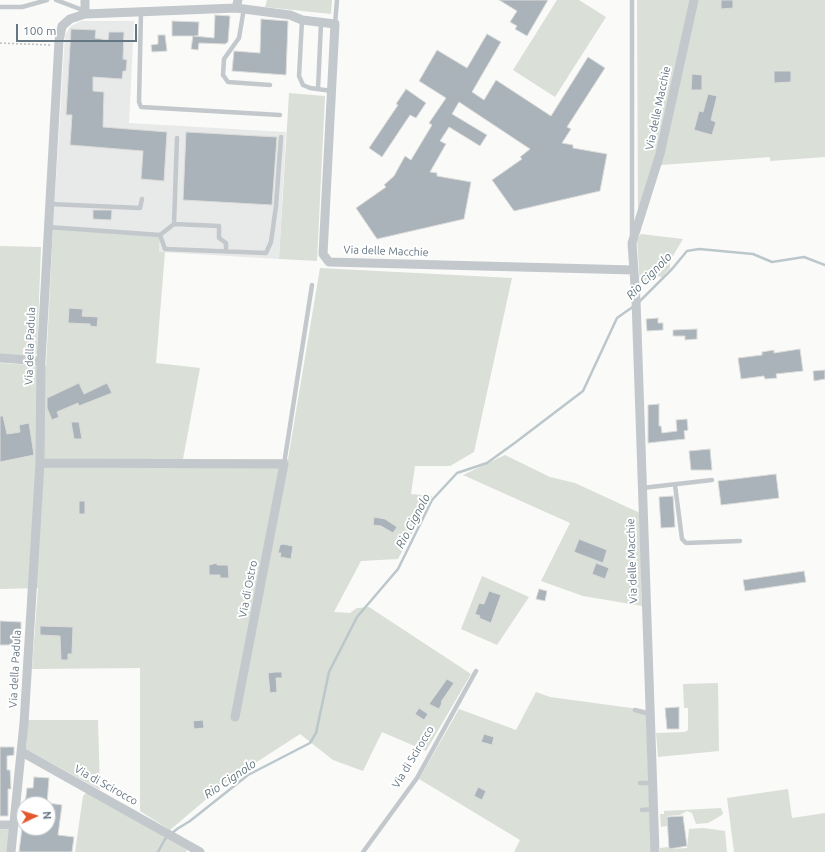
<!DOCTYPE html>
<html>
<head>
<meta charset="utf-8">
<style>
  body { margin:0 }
  #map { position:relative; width:825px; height:852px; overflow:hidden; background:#fafaf8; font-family:Ubuntu,sans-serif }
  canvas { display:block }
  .north { position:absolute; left:16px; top:796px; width:40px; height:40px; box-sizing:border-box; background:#fff; border:1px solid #c1c8cd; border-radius:50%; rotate:86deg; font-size:11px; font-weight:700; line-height:16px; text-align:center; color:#657683 }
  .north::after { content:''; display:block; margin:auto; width:14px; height:18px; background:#e4572e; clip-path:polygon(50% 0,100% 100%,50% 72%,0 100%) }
  .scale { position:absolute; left:16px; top:24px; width:121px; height:18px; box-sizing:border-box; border:2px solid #657683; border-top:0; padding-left:5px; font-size:12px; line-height:14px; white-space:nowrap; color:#657683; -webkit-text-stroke:3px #fff; paint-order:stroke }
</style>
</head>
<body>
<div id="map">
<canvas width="825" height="852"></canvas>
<div class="north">N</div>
<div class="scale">100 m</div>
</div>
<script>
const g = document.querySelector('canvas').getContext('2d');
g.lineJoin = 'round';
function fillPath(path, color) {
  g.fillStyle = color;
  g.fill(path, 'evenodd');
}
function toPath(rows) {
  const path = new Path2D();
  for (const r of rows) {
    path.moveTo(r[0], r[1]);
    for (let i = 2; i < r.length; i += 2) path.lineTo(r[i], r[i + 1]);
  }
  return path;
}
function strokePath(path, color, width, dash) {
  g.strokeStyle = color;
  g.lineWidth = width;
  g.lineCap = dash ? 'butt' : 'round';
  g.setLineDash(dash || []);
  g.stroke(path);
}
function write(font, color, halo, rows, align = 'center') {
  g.font = font + ' Ubuntu,sans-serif';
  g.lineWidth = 4;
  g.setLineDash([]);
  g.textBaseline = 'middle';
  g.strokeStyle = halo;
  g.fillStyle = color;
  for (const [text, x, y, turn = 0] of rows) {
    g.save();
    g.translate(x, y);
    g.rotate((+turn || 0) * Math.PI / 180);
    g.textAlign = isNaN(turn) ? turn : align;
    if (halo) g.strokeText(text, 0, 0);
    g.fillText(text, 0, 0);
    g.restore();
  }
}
fillPath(toPath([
  [81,21,134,21,129,123,286,132,279,259,159,252,160,234,53,228,65,35,71,26]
]), '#e8e9e9');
fillPath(toPath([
  [267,0,332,0,331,14,265,7],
  [557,0,579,0,606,17,555,97,513,70],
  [637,0,825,0,825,157,770,161,770,157,661,165,638,218],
  [289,93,325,96,317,261,279,259],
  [53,228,160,234,159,252,165,252,156,363,200,368,183,459,288,459,320,268,512,278,474,452,450,466,415,466,411,494,432,496,398,559,361,561,334,612,350,613,357,608,369,607,471,674,426,751,382,732,363,771,333,760,300,734,229,780,170,830,140,811,140,668,32,669,38,588,0,589,0,363,46,366],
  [641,234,683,239,670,261,670,268,662,277,655,276,640,284,637,239],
  [0,246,41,247,37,353,33,357,0,354],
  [505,455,550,477,575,483,640,513,642,606,583,596,541,581,570,523,463,475],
  [482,576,529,597,497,645,461,629],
  [718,683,719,751,658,757,656,733,685,732,688,730,688,708,684,708,683,684],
  [536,692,550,697,646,710,652,852,514,852,520,840,419,779,459,709,516,730],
  [28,720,98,720,100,790,26,749],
  [788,789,792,818,825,813,825,852,734,852,727,798],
  [87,792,187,850,186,852,75,852,83,796],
  [721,808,723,813,722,815,708,823,696,824,692,813,687,811,680,815,667,816,667,826,661,827,660,814,664,814,664,811],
  [703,828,725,831,727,852,660,852,660,848,668,847,669,849,687,848,689,829],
  [0,830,10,830,8,852,0,852]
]), '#dadfd7');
strokePath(toPath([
  [638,303,672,269,687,251,699,249,753,254,772,262,804,257,825,265],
  [158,852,165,839,177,829,190,821,248,775,310,743,316,733,329,672,357,617,398,569,432,500,457,473,487,463,516,442,583,391,617,318,634,306]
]), '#bbc7cb', 2.5);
const building = toPath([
  [499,0,548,0,527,36,515,29,517,26,510,22,517,11,499,0],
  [721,0,733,0,733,8,721,9,721,0],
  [215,15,230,16,228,42,225,44,199,43,198,50,191,49,193,36,172,36,172,21,199,22,198,36,194,36,214,38,215,15],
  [261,19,288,21,286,75,232,71,234,51,260,53,261,19],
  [71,29,96,30,95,38,108,40,109,32,124,32,123,59,127,60,126,71,123,71,122,79,93,77,93,91,104,92,103,127,167,132,164,181,141,179,143,151,70,145,72,115,66,115,71,29],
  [487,34,501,42,472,92,484,100,496,80,551,116,588,57,605,68,567,127,571,129,562,143,573,145,573,148,607,154,600,191,514,211,492,180,522,159,520,157,530,149,459,102,452,114,487,135,480,146,449,127,440,141,446,144,430,172,437,173,437,176,471,182,464,219,377,239,356,208,386,187,384,185,394,176,405,156,411,160,432,125,429,123,446,98,419,81,437,50,467,68,487,34],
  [158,35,165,35,167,51,152,52,151,45,158,44,158,35],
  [774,71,791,71,791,82,774,83,774,71],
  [692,74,702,75,702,90,691,90,692,74],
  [406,89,426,103,416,118,410,115,382,157,369,148,398,105,396,104,406,89],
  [708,94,717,96,711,120,716,122,712,135,694,130,699,111,703,112,708,94],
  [186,132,277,137,272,205,183,200,186,132],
  [93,210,112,210,111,220,93,219,93,210],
  [69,308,83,309,82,316,98,317,97,327,90,326,90,324,68,323,69,308],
  [658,318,658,323,663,323,663,330,647,331,646,319,658,318],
  [697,329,697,339,685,340,685,336,673,336,673,330,697,329],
  [800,349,803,371,776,374,777,378,765,379,764,376,741,379,738,358,762,355,762,352,774,350,774,353,800,349],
  [825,370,825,379,814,381,813,371,825,370],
  [79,383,84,394,107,383,112,393,79,406,78,403,57,412,59,417,52,420,47,408,47,398,79,383],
  [659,404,659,426,661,426,662,433,677,431,676,420,687,419,688,430,684,431,685,439,648,443,648,405,659,404],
  [0,416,3,416,7,434,20,432,19,425,29,423,34,455,0,462,0,416],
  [71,422,79,422,82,439,74,439,71,422],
  [710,449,712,470,691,470,689,451,710,449],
  [776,474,779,498,721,505,718,481,776,474],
  [673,496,675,527,661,528,659,497,673,496],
  [79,501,85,501,85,514,79,514,79,501],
  [374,517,385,519,397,527,393,533,381,526,373,525,374,517],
  [579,539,607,550,603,563,574,552,579,539],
  [283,544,293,546,291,559,280,557,281,553,278,553,280,545,283,544],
  [217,563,217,565,228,565,229,578,220,578,220,575,209,575,209,565,217,563],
  [596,563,609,568,605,579,592,574,596,563],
  [804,571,806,582,745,591,743,580,804,571],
  [539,589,547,591,545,601,536,599,539,589],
  [489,591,501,595,491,623,479,618,480,616,475,614,479,603,484,604,489,591],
  [0,621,21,622,21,645,0,645,0,621],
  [40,626,73,627,72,654,68,654,68,660,61,660,60,636,40,635,40,626],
  [275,672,282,672,282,678,276,678,277,692,270,693,268,673,275,672],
  [447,679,454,683,441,702,442,703,439,709,429,704,447,679],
  [679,707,679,729,667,729,665,708,679,707],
  [419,708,428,714,424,720,415,714,419,708],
  [203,720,204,728,194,729,193,721,203,720],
  [484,734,494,737,492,745,481,742,484,734],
  [0,747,14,747,14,755,7,756,7,770,10,770,11,789,8,789,8,816,0,816,0,747],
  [34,777,49,778,47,804,25,804,27,788,33,788,34,777],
  [478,787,486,791,482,800,474,796,478,787],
  [48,803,62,805,58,835,74,837,72,852,19,852,22,828,48,828,48,803],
  [683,816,687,846,669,849,667,817,683,816]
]);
fillPath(building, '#aab3b9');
strokePath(building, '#dcdcda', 1);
strokePath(toPath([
  [0,43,50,45]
]), '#bbbfc2', 1.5, [2, 2]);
strokePath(toPath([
  [56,0,80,9,84,13],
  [632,0,632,235],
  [0,7,22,7,47,0],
  [244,8,239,38,224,59,223,75,228,82,270,85],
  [141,12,139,102,141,107,280,115],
  [302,20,299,76,303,85,310,88,332,91],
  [335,24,337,0],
  [318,89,321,23],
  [50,204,140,208,142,199],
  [174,224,177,138],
  [48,227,160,235,174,224,219,226,219,238,226,243,226,251],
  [160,235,165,249,266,253,271,242,276,206,281,137],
  [284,464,312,285],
  [675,485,682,539,686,543,740,541],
  [642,488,712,480],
  [635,710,650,714],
  [640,783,653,783],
  [642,810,654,809],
  [363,852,417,778,476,671]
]), '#c3c8cc', 4.5);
strokePath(toPath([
  [85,0,85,14],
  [236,8,290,15,302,20,335,24,323,254,329,262,634,270],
  [0,358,41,361],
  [40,463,284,464,235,717],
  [22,752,200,852],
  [0,825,14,825],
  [11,852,24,723,40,463,41,361,59,41,62,26,70,19,85,14,236,8,238,0],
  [655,852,636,300,632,243,660,154,694,0]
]), '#c3c8cc', 9);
write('11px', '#657683', '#fff', [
  ["Via delle Macchie",658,108,-78],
  ["Via delle Macchie",386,251,2],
  ["Via della Padula",30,346,-88],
  ["Via delle Macchie",632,561,-92],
  ["Via di Ostro",248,589,-79],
  ["Via della Padula",15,669,-87],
  ["Via di Scirocco",413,757,-59],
  ["Via di Scirocco",106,785,29]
]);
write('italic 12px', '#60757c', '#fff', [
  ["Rio Cignolo",649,276,-46],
  ["Rio Cignolo",413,521,-62],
  ["Rio Cignolo",230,779,-34]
]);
</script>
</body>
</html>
